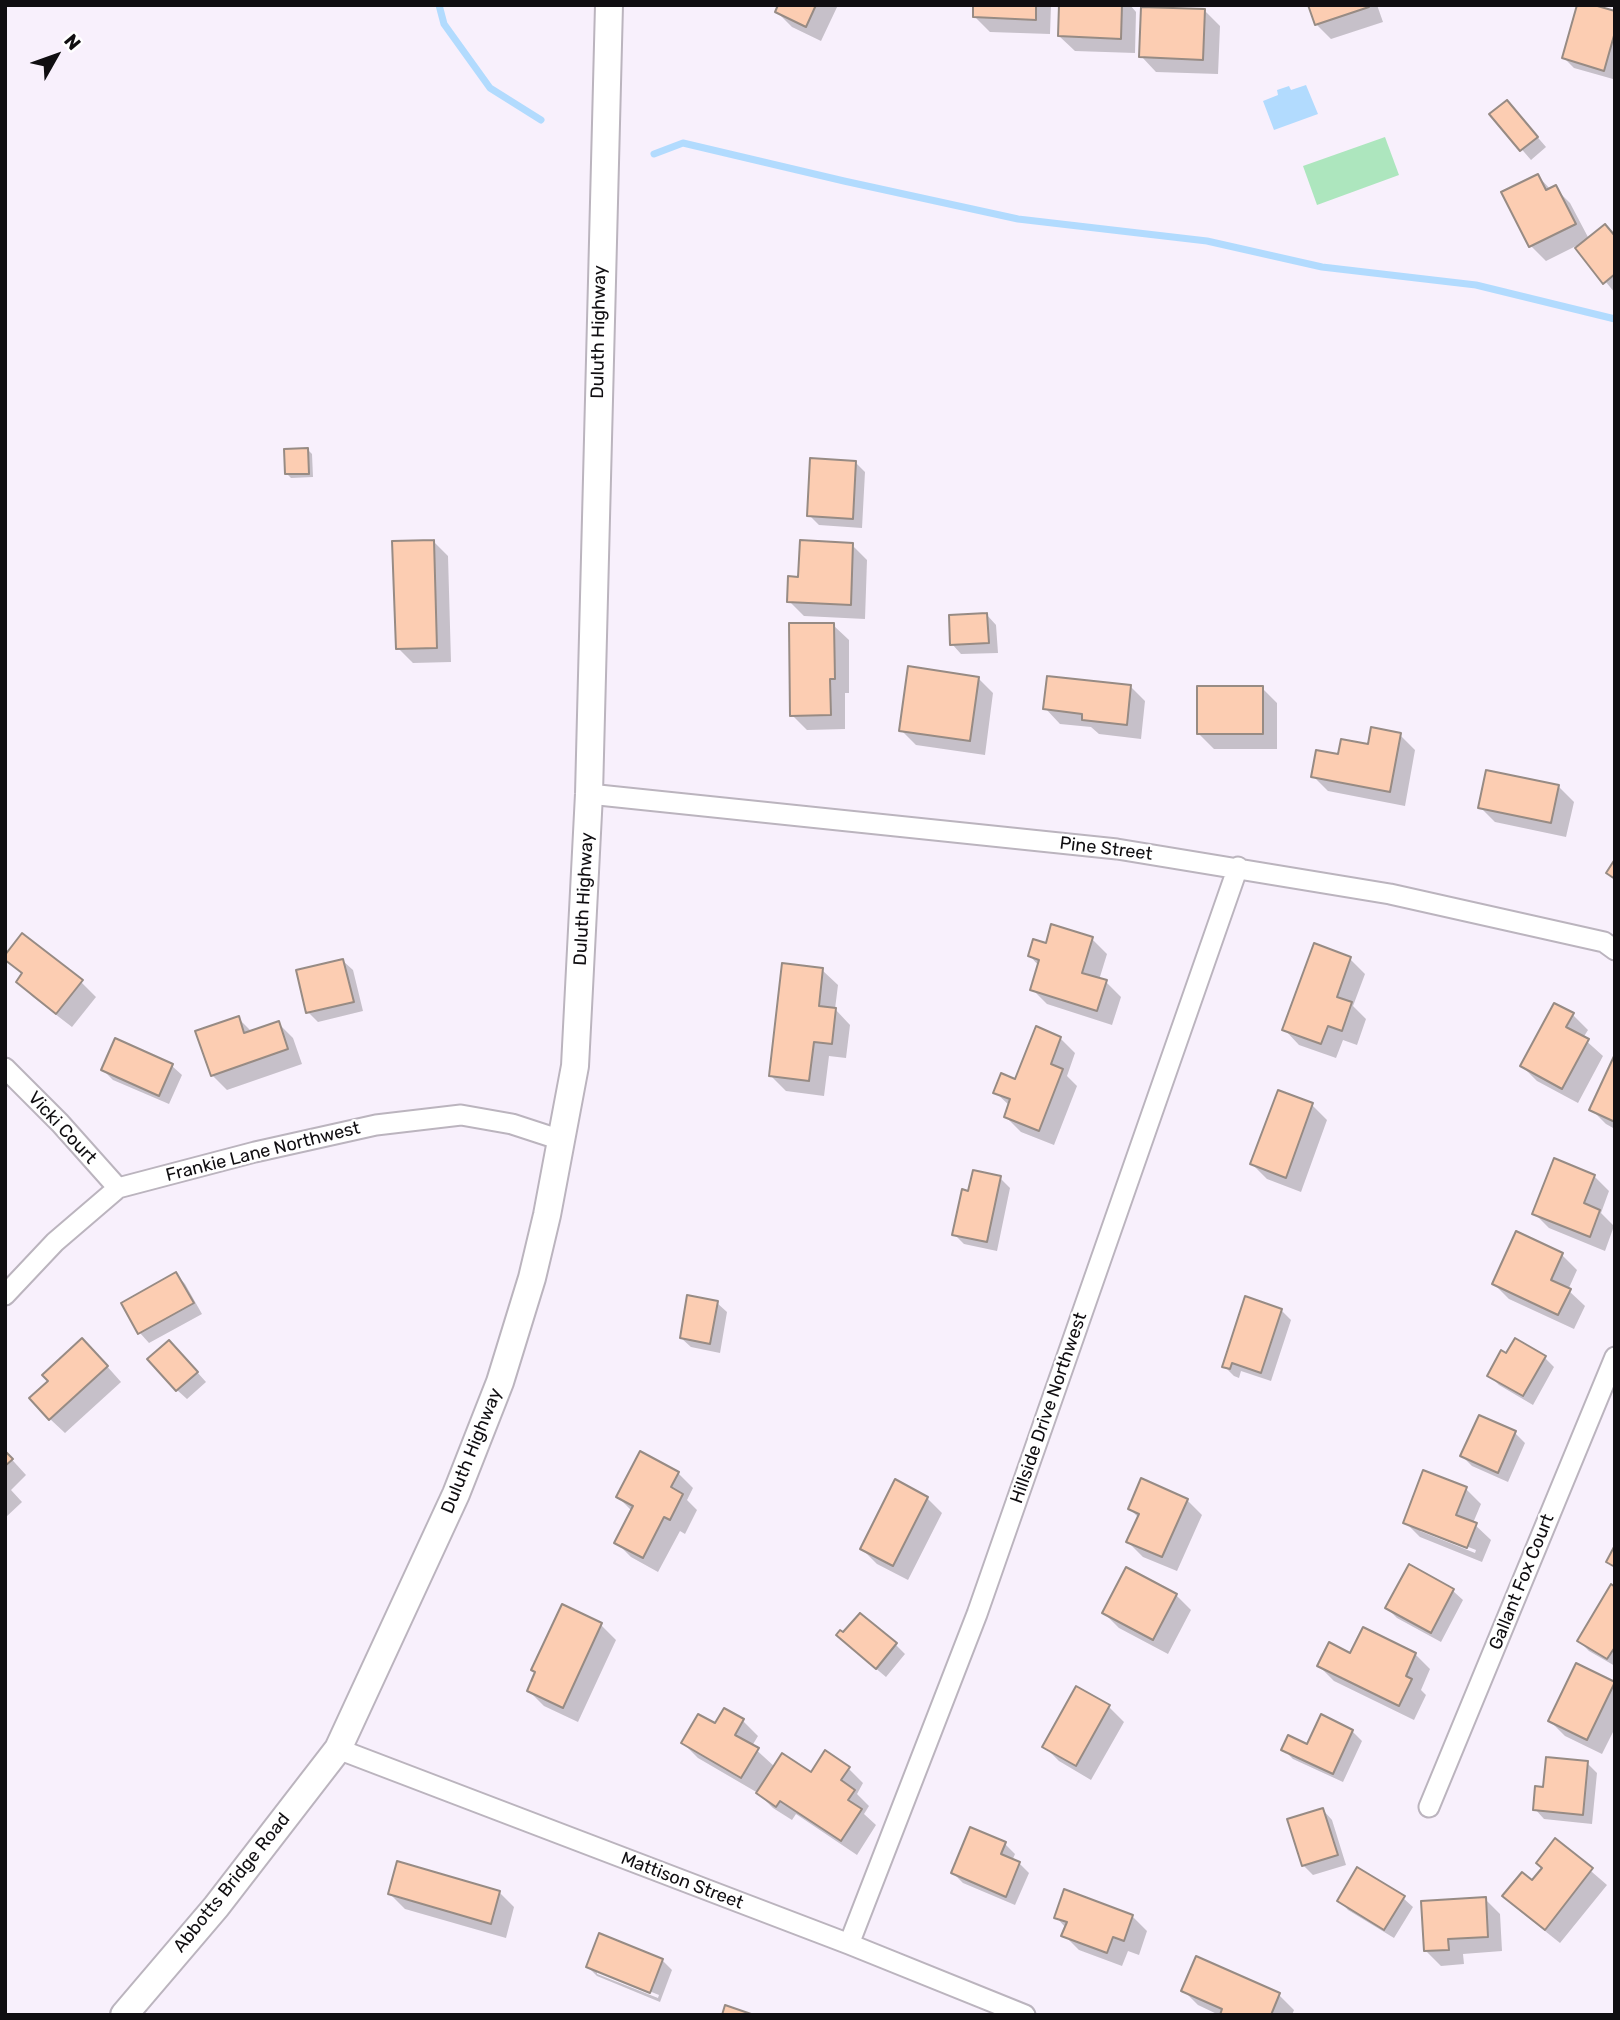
<!DOCTYPE html>
<html>
<head>
<meta charset="utf-8">
<style>
  body { margin:0 }
  #map { position:relative; width:1620px; height:2020px; overflow:hidden; background:#f8f0fc; font-family:Rubik,sans-serif }
  canvas { display:block }
  .frame { position:absolute; inset:0; border:7px solid #100e11; pointer-events:none }
  .north { position:absolute; left:21px; top:21px; width:70px; height:70px; -webkit-text-stroke:5px #fff; paint-order:stroke; rotate:50deg; font-size:19px; font-weight:700; line-height:28px; text-align:center; color:#100e11 }
  .north::after { content:''; display:block; margin:auto; width:24px; height:32px; background:#100e11; clip-path:polygon(50% 0,100% 100%,50% 72%,0 100%) }
</style>
</head>
<body>
<div id="map">
<canvas width="1620" height="2020"></canvas>
<div class="frame"></div>
<div class="north">N</div>
</div>
<script>
const g = document.querySelector('canvas').getContext('2d');
g.lineJoin = 'round';
function fillPath(path, color) {
  g.fillStyle = color;
  g.fill(path, 'evenodd');
}
function toPath(rows) {
  const path = new Path2D();
  for (const r of rows) {
    path.moveTo(r[0], r[1]);
    for (let i = 2; i < r.length; i += 2) path.lineTo(r[i], r[i + 1]);
  }
  return path;
}
function strokePath(path, color, width, dash) {
  g.strokeStyle = color;
  g.lineWidth = width;
  g.lineCap = dash ? 'butt' : 'round';
  g.setLineDash(dash || []);
  g.stroke(path);
}
function write(font, color, halo, rows, align = 'center') {
  g.font = font + ' Rubik,sans-serif';
  g.lineWidth = 5;
  g.setLineDash([]);
  g.textBaseline = 'middle';
  g.strokeStyle = halo;
  g.fillStyle = color;
  for (const [text, x, y, turn = 0] of rows) {
    g.save();
    g.translate(x, y);
    g.rotate((+turn || 0) * Math.PI / 180);
    g.textAlign = isNaN(turn) ? turn : align;
    if (halo) g.strokeText(text, 0, 0);
    g.fillText(text, 0, 0);
    g.restore();
  }
}
fillPath(toPath([
  [1385,137,1399,175,1317,205,1303,166]
]), '#ade6be');
fillPath(toPath([
  [1306,85,1318,114,1274,130,1263,101,1278,95,1277,90,1289,86,1291,90]
]), '#b2dbfe');
fillPath(toPath([
  [780,5,838,5,821,41,792,27,777,12],
  [975,5,1051,5,1050,34,990,32,975,17],
  [1060,5,1130,5,1136,12,1135,53,1075,51,1059,36],
  [1310,5,1377,5,1383,22,1331,39,1316,24],
  [1205,11,1220,26,1218,74,1156,72,1141,56],
  [1615,13,1613,79,1574,68,1564,58],
  [1516,112,1546,147,1531,160,1492,115],
  [1538,176,1551,190,1555,188,1570,203,1589,239,1615,236,1615,293,1576,246,1546,261,1531,246],
  [308,450,312,454,313,477,291,478,287,474],
  [855,462,865,472,862,528,819,525,809,515],
  [433,541,448,556,451,662,413,663,398,648],
  [852,545,867,560,865,619,804,616,789,601,800,578],
  [987,615,996,625,998,653,961,654,952,644],
  [833,625,849,640,849,693,845,693,845,729,807,730,792,715],
  [978,678,993,693,985,755,916,745,901,730],
  [1130,686,1145,701,1141,739,1099,734,1091,727,1060,724,1045,708],
  [1262,688,1277,703,1277,749,1214,749,1199,734],
  [1400,735,1415,750,1405,806,1328,791,1313,776,1339,756],
  [1558,786,1574,802,1566,837,1495,822,1480,807],
  [1092,939,1107,954,1099,980,1106,982,1121,997,1112,1025,1047,1004,1032,989,1039,966,1030,956,1047,945],
  [5,958,81,982,96,997,72,1027,33,997,18,982,23,975],
  [1350,959,1365,974,1353,1006,1366,1019,1357,1045,1343,1040,1336,1058,1299,1045,1284,1029],
  [343,961,353,970,363,1011,318,1022,308,1012],
  [822,970,838,985,835,1009,850,1025,846,1058,829,1056,824,1096,786,1091,771,1076],
  [1573,1015,1588,1030,1583,1038,1603,1056,1578,1103,1537,1081,1522,1066],
  [238,1018,252,1032,278,1023,293,1038,302,1064,227,1090,212,1075],
  [1060,1038,1075,1053,1067,1076,1077,1086,1054,1145,1021,1132,1006,1117,1010,1106,995,1092,1016,1081],
  [1615,1058,1615,1129,1606,1124,1591,1109],
  [172,1066,182,1075,169,1104,113,1080,103,1070],
  [1312,1105,1327,1120,1301,1192,1267,1179,1252,1164],
  [1594,1176,1609,1191,1601,1213,1614,1226,1605,1251,1549,1228,1534,1213],
  [1000,1178,1010,1188,997,1251,964,1244,954,1234,970,1193],
  [1517,1234,1562,1255,1577,1270,1568,1290,1585,1306,1574,1329,1509,1299,1494,1284],
  [176,1274,185,1284,202,1314,149,1343,140,1333],
  [717,1303,727,1312,720,1353,691,1347,681,1338],
  [1281,1310,1291,1320,1271,1381,1241,1371,1239,1378,1234,1376,1224,1366],
  [179,1352,206,1382,187,1399,177,1390],
  [97,1355,121,1382,65,1433,50,1419],
  [1545,1358,1554,1367,1533,1405,1499,1385,1489,1375],
  [1480,1417,1515,1433,1525,1443,1508,1482,1472,1466,1462,1456],
  [5,1452,26,1475,11,1490,22,1502,5,1518],
  [678,1473,693,1488,687,1500,697,1510,685,1534,680,1531,658,1572,631,1557,616,1542,632,1511,618,1497],
  [1466,1489,1481,1504,1473,1523,1491,1540,1482,1562,1420,1537,1405,1522],
  [1420,1528,1476,1550,1475,1553,1420,1531],
  [927,1498,942,1513,908,1580,877,1564,862,1549],
  [1187,1500,1202,1515,1177,1571,1143,1557,1128,1542,1139,1518,1130,1509],
  [1409,1567,1453,1591,1463,1600,1441,1642,1397,1618,1387,1608],
  [1615,1589,1615,1666,1589,1651,1579,1641],
  [1176,1595,1191,1610,1168,1654,1119,1628,1104,1613],
  [601,1625,616,1640,578,1722,544,1706,529,1691],
  [1364,1629,1415,1654,1430,1669,1421,1690,1426,1695,1414,1720,1334,1681,1319,1666,1351,1655],
  [848,1645,896,1645,905,1654,886,1677],
  [1614,1683,1615,1728,1602,1754,1565,1736,1550,1721],
  [1077,1688,1109,1707,1124,1722,1091,1780,1059,1761,1044,1746],
  [743,1721,758,1736,752,1746,775,1767,811,1775,848,1768,863,1783,857,1794,869,1806,864,1814,876,1825,857,1855,796,1814,792,1820,773,1808,758,1793,698,1758,683,1743,715,1726],
  [1352,1731,1362,1741,1343,1782,1293,1759,1283,1749,1308,1746],
  [1587,1763,1597,1773,1592,1824,1544,1819,1535,1809,1545,1789],
  [1323,1810,1332,1820,1346,1865,1313,1875,1303,1865],
  [1555,1840,1607,1885,1560,1943,1520,1911,1505,1896,1532,1883,1544,1868],
  [1005,1844,1015,1854,1012,1861,1019,1863,1029,1873,1015,1905,963,1883,953,1873],
  [499,1892,514,1907,506,1938,405,1909,390,1894],
  [1403,1898,1413,1907,1394,1938,1348,1910,1339,1900],
  [1485,1899,1500,1914,1502,1951,1463,1954,1464,1964,1441,1966,1426,1951],
  [1132,1916,1147,1931,1139,1955,1128,1951,1122,1966,1079,1950,1064,1935,1066,1928,1056,1917],
  [1197,1958,1279,1995,1294,2010,1292,2015,1219,2015,1198,2005,1183,1990],
  [662,1960,672,1970,660,2002,597,1976,588,1967],
  [597,1970,659,1995,658,1998,597,1974]
]), '#0003');
strokePath(toPath([
  [439,5,444,24,490,88,541,120],
  [654,154,683,143,844,181,1018,219,1207,241,1322,267,1476,285,1615,319]
]), '#b2dbfe', 7);
const building = toPath([
  [778,5,816,5,806,27,775,12,778,5],
  [973,5,1036,5,1036,20,973,17,973,5],
  [1059,5,1122,5,1121,39,1058,36,1059,5],
  [1308,5,1369,5,1369,7,1315,25,1308,5],
  [1577,5,1594,5,1615,11,1615,32,1604,71,1562,58,1577,5],
  [1141,7,1205,9,1203,60,1139,57,1141,7],
  [1507,100,1538,137,1520,151,1489,114,1507,100],
  [1538,174,1546,190,1556,185,1576,224,1529,247,1501,192,1538,174],
  [1605,224,1615,236,1615,274,1603,284,1575,248,1605,224],
  [308,448,309,474,285,474,284,449,308,448],
  [810,458,856,461,853,519,807,516,810,458],
  [434,540,437,648,396,649,392,541,434,540],
  [800,540,853,543,851,605,787,602,788,576,798,577,800,540],
  [987,613,989,643,950,645,949,615,987,613],
  [789,623,834,623,835,679,830,679,831,715,790,716,789,623],
  [908,666,979,677,970,741,899,731,908,666],
  [1047,676,1131,685,1127,725,1082,720,1082,714,1043,709,1047,676],
  [1197,686,1263,686,1263,734,1197,734,1197,686],
  [1371,727,1401,733,1390,792,1311,777,1316,750,1338,754,1341,739,1368,744,1371,727],
  [1486,770,1559,785,1551,823,1478,808,1486,770],
  [1615,859,1615,879,1606,873,1615,859],
  [1051,924,1093,937,1082,973,1107,980,1097,1011,1030,990,1039,960,1028,956,1033,939,1046,943,1051,924],
  [22,933,83,980,56,1014,16,982,22,973,5,960,5,955,22,933],
  [1314,943,1351,957,1337,997,1352,1002,1342,1031,1328,1026,1321,1044,1282,1030,1314,943],
  [343,959,354,1002,306,1013,296,970,343,959],
  [782,963,823,968,819,1006,836,1008,832,1044,814,1042,809,1081,769,1076,782,963],
  [1554,1003,1574,1013,1566,1027,1589,1039,1562,1089,1520,1066,1554,1003],
  [239,1016,244,1033,279,1021,288,1049,211,1076,195,1031,239,1016],
  [1036,1026,1061,1037,1051,1064,1063,1069,1039,1131,1004,1117,1010,1099,993,1093,1001,1073,1015,1079,1036,1026],
  [115,1038,173,1064,159,1096,101,1070,115,1038],
  [1615,1054,1615,1122,1589,1110,1615,1054],
  [1278,1090,1313,1103,1286,1178,1250,1164,1278,1090],
  [1554,1158,1595,1175,1584,1203,1600,1210,1590,1237,1532,1214,1554,1158],
  [973,1170,1001,1176,987,1242,952,1235,962,1189,968,1191,973,1170],
  [1516,1231,1563,1253,1551,1280,1571,1289,1558,1315,1492,1284,1516,1231],
  [176,1272,194,1303,138,1334,121,1303,176,1272],
  [687,1295,718,1301,710,1344,680,1338,687,1295],
  [1245,1296,1282,1309,1261,1373,1232,1363,1230,1369,1222,1367,1245,1296],
  [82,1338,108,1366,49,1420,29,1398,48,1381,42,1375,82,1338],
  [1515,1338,1546,1356,1523,1396,1487,1376,1501,1350,1506,1353,1515,1338],
  [169,1340,198,1372,176,1391,147,1359,169,1340],
  [1479,1415,1516,1431,1498,1473,1460,1456,1479,1415],
  [5,1451,13,1459,5,1466,5,1451],
  [640,1451,679,1472,671,1487,683,1494,670,1520,664,1517,643,1558,614,1543,633,1506,616,1497,640,1451],
  [1423,1470,1467,1487,1456,1515,1477,1523,1467,1548,1403,1523,1423,1470],
  [1141,1478,1188,1499,1162,1557,1126,1542,1139,1514,1128,1509,1141,1478],
  [895,1479,928,1497,893,1566,860,1549,895,1479],
  [1615,1545,1615,1567,1606,1562,1615,1545],
  [1409,1564,1454,1589,1431,1633,1385,1608,1409,1564],
  [1126,1567,1177,1594,1153,1640,1102,1613,1126,1567],
  [1611,1584,1615,1587,1615,1647,1607,1659,1577,1641,1611,1584],
  [562,1604,602,1623,563,1708,527,1691,535,1672,531,1670,562,1604],
  [860,1613,897,1643,876,1669,836,1635,840,1630,843,1632,860,1613],
  [1363,1627,1416,1653,1406,1676,1412,1679,1399,1706,1317,1666,1329,1642,1350,1653,1363,1627],
  [1576,1663,1615,1682,1587,1740,1548,1721,1576,1663],
  [1076,1686,1110,1705,1076,1766,1042,1747,1076,1686],
  [724,1708,744,1719,735,1735,759,1748,741,1778,681,1743,698,1714,715,1723,724,1708],
  [1321,1714,1353,1730,1333,1774,1281,1750,1288,1735,1307,1744,1321,1714],
  [825,1750,850,1767,841,1780,855,1790,848,1800,862,1809,841,1841,780,1801,776,1807,756,1793,782,1753,811,1772,825,1750],
  [1546,1757,1588,1761,1583,1815,1533,1810,1535,1786,1543,1787,1546,1757],
  [1323,1808,1338,1855,1302,1866,1287,1819,1323,1808],
  [970,1827,1006,1842,1001,1854,1020,1862,1006,1897,951,1873,970,1827],
  [1555,1838,1593,1868,1545,1930,1502,1896,1522,1872,1532,1880,1542,1868,1536,1863,1555,1838],
  [397,1861,500,1891,491,1924,388,1894,397,1861],
  [1357,1867,1405,1896,1384,1930,1337,1901,1357,1867],
  [1064,1889,1133,1915,1124,1941,1113,1937,1107,1953,1061,1936,1067,1922,1054,1918,1064,1889],
  [1486,1897,1488,1937,1448,1939,1449,1950,1424,1951,1421,1901,1486,1897],
  [599,1933,663,1959,650,1993,586,1967,599,1933],
  [1196,1956,1280,1993,1271,2015,1220,2015,1222,2009,1181,1991,1196,1956],
  [725,2005,754,2015,722,2015,725,2005]
]);
fillPath(building, '#fccdb2');
strokePath(building, '#978b84', 2);
const street = toPath([
  [589,794,1117,849,1390,894,1604,942,1615,950],
  [5,1068,60,1123,118,1188],
  [5,1295,55,1242,118,1188,255,1152,376,1125,461,1115,512,1124,561,1140],
  [338,1749,849,1944,1025,2015],
  [1429,1807,1615,1357],
  [849,1944,977,1614,1238,867]
]);
const secondary = toPath([
  [124,2015,216,1907,338,1749,456,1494,500,1382,532,1278,547,1215,575,1066,589,794,609,5]
]);
strokePath(street, '#bbb4be', 23);
strokePath(secondary, '#bbb4be', 30);
strokePath(street, '#fff', 19);
strokePath(secondary, '#fff', 26);
write('18px', '#100e11', '#fff', [
  ["Duluth Highway",599,332,-89],
  ["Pine Street",1106,849,7],
  ["Duluth Highway",584,899,-87],
  ["Vicki Court",62,1128,47],
  ["Frankie Lane Northwest",263,1152,-14],
  ["Hillside Drive Northwest",1049,1408,-71],
  ["Duluth Highway",472,1451,-68],
  ["Gallant Fox Court",1522,1582,-68],
  ["Mattison Street",682,1881,21],
  ["Abbotts Bridge Road",232,1883,-51]
]);
</script>
</body>
</html>
